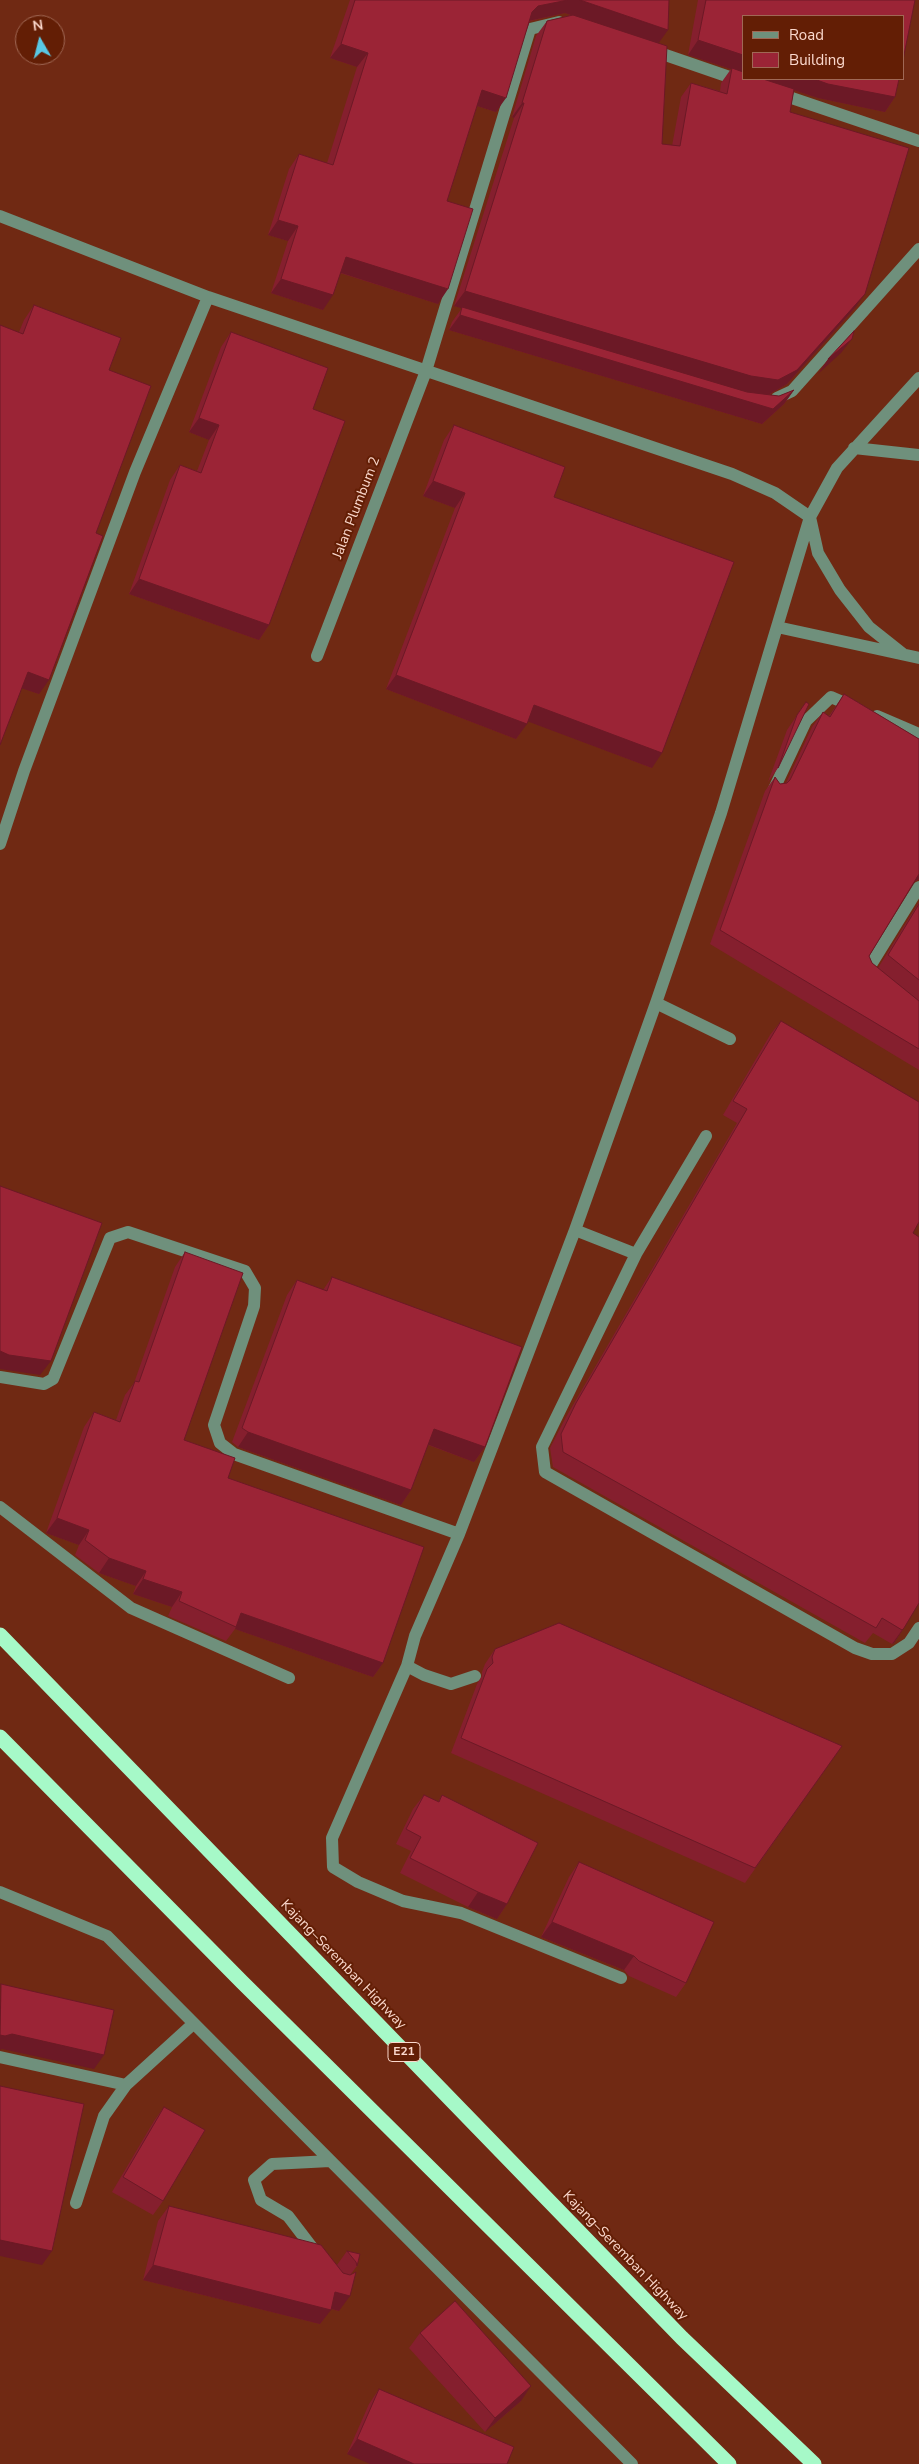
<!DOCTYPE html>
<html>
<head>
<meta charset="utf-8">
<style>
  body { margin:0 }
  #map { position:relative; width:919px; height:2464px; overflow:hidden; background:#702913; font-family:"Nunito Sans",sans-serif }
  canvas { display:block }
  .legend { position:absolute; left:742px; top:15px; width:162px; height:65px; box-sizing:border-box; background:#631e05; border:1px solid #a06855; margin:0; padding:6px 9px; list-style:none; font-size:15px; color:#fbd8cd }
  .legend li { display:flex; align-items:center; gap:10px; height:25px }
  .legend b { width:25px; border:1px solid #a06855 }
  .north { position:absolute; left:15px; top:15px; width:50px; height:50px; box-sizing:border-box; background:#631e05; border:1px solid #a06855; border-radius:50%; rotate:352deg; font-size:14px; font-weight:700; line-height:20px; text-align:center; color:#fbd8cd }
  .north::after { content:''; display:block; margin:auto; width:18px; height:22px; background:#59c8e5; clip-path:polygon(50% 0,100% 100%,50% 72%,0 100%) }
</style>
</head>
<body>
<div id="map">
<canvas width="919" height="2464"></canvas>
<ul class="legend">
<li><b style="height:6px;background:#6f907c"></b>Road</li>
<li><b style="height:14px;background:#9b2436"></b>Building</li>
</ul>
<div class="north">N</div>
</div>
<script>
const g = document.querySelector('canvas').getContext('2d');
g.lineJoin = 'round';
function toPath(rows) {
  const path = new Path2D();
  for (const r of rows) {
    path.moveTo(r[0], r[1]);
    for (let i = 2; i < r.length; i += 2) path.lineTo(r[i], r[i + 1]);
  }
  return path;
}
function strokePath(path, color, width, dash) {
  g.strokeStyle = color;
  g.lineWidth = width;
  g.lineCap = dash ? 'butt' : 'round';
  g.setLineDash(dash || []);
  g.stroke(path);
}
function fillPath(path, color) {
  g.fillStyle = color;
  g.fill(path, 'evenodd');
}
function write(font, color, halo, rows, align = 'center') {
  g.font = font + ' "Nunito Sans",sans-serif';
  g.lineWidth = 4;
  g.setLineDash([]);
  g.textBaseline = 'middle';
  g.strokeStyle = halo;
  g.fillStyle = color;
  for (const [text, x, y, turn = 0] of rows) {
    g.save();
    g.translate(x, y);
    g.rotate((+turn || 0) * Math.PI / 180);
    g.textAlign = isNaN(turn) ? turn : align;
    if (halo) g.strokeText(text, 0, 0);
    g.fillText(text, 0, 0);
    g.restore();
  }
}
strokePath(toPath([
  [651,50,741,81],
  [777,93,919,141],
  [0,216,208,297,732,474,775,493,810,517,818,553,840,590,869,627,903,654],
  [777,398,792,391,919,249],
  [854,448,919,455],
  [777,627,919,658],
  [317,656,426,371,530,29,559,22],
  [877,716,919,734],
  [773,791,806,721,831,697,854,707],
  [0,844,24,771,135,472,208,297],
  [872,975,867,971,919,887],
  [656,1003,730,1039],
  [575,1230,636,1254,706,1136],
  [636,1254,542,1447,545,1472,855,1648,872,1654,892,1654,909,1643,919,1628],
  [0,1377,44,1384,53,1379,110,1238,128,1232,245,1271,255,1288,254,1306,214,1425,220,1443,234,1454,459,1534],
  [0,1507,131,1608,289,1678],
  [407,1666,332,1838,333,1867,358,1882,403,1901,461,1913,621,1978],
  [475,1676,451,1684,424,1675,407,1666,415,1636,459,1534,575,1230,656,1003,721,813,810,517,837,468,919,378],
  [0,1892,107,1936,632,2464],
  [0,2057,126,2085,193,2024],
  [76,2203,104,2116,126,2085],
  [317,2254,288,2216,261,2200,254,2180,272,2164,330,2161]
]), '#6f907c', 12);
strokePath(toPath([
  [0,1635,682,2338,814,2464],
  [0,1737,242,1982,729,2464]
]), '#a6f9c8', 15);
fillPath(toPath([
  [350,0,669,0,658,44,662,144,672,146,681,97,691,83,720,91,721,83,731,69,688,55,698,0,915,0,895,97,885,112,818,98,794,90,790,112,855,308,787,384,768,395,779,396,794,390,784,404,762,424,449,330,452,322,462,308,454,306,514,118,512,117,536,36,547,21,571,15,565,13,530,21,496,112,477,106,447,201,438,304,340,273,323,310,271,293,288,241,268,235,289,169,299,154,327,163,357,67,330,58],
  [34,305,109,370,96,533,39,694,22,688,19,332,24,320],
  [231,332,313,409,269,625,259,640,129,594,170,480,180,465,197,471,209,440,189,432,221,347],
  [454,425,554,497,652,768,528,721,516,739,386,689,455,508,423,496,444,440],
  [844,694,919,739,919,879,914,882,869,956,872,963,878,968,919,902,919,1070,710,944,765,791,775,777,780,784,786,783,812,727,823,712,829,716],
  [806,702,778,768,768,782,787,730],
  [781,1021,913,1233,904,1628,894,1643,892,1644,873,1633,865,1643,553,1467,550,1448,566,1417,737,1123,723,1115,770,1035],
  [185,1252,184,1440,228,1478,383,1663,373,1677,235,1629,226,1641,168,1616,172,1607,133,1594,136,1586,99,1573,75,1555,79,1545,46,1533,84,1427,94,1412,116,1420,125,1395,134,1383,175,1267],
  [332,1277,485,1447,474,1462,428,1445,411,1490,401,1505,238,1447,232,1442,287,1295,297,1280,323,1290],
  [495,1649,842,1746,745,1883,451,1753,477,1684,482,1676,482,1672,485,1664],
  [424,1795,438,1802,442,1795,507,1904,497,1919,468,1907,400,1873,411,1851,396,1844,413,1809],
  [579,1862,686,1983,676,1997,629,1976,624,1970,541,1937,569,1877],
  [164,2107,163,2201,153,2215,112,2192,154,2121],
  [169,2206,337,2265,347,2251,360,2254,357,2266,351,2274,339,2311,331,2309,320,2324,143,2280,158,2221],
  [420,2333,521,2401,485,2432,409,2348],
  [379,2389,514,2447,347,2454,369,2404]
]), '#851f2e');
fillPath(toPath([
  [568,0,580,0,668,30,658,44,565,13,528,21,532,12,538,6],
  [698,40,743,55,743,73,688,55],
  [341,44,368,53,357,67,330,58],
  [760,79,814,79,895,97,885,112,818,98],
  [482,90,506,98,496,112,471,104],
  [522,103,524,103,514,118,512,117],
  [278,220,298,226,288,241,268,235],
  [346,257,448,289,438,304,335,271],
  [281,279,333,295,323,310,271,293],
  [465,291,865,294,855,308,787,384,768,395,741,391,454,306],
  [460,315,773,409,794,390,784,404,762,424,449,330],
  [852,339,841,353,818,374,828,359],
  [199,418,219,425,209,440,189,432],
  [433,481,465,493,455,508,423,496],
  [139,579,269,625,259,640,129,594],
  [28,672,49,680,39,694,18,687],
  [396,675,527,724,516,739,386,689],
  [534,705,662,753,652,768,524,720],
  [919,873,919,879,912,883],
  [0,1351,51,1361,40,1375,0,1369],
  [434,1429,485,1447,474,1462,424,1443],
  [248,1432,411,1490,401,1505,238,1447],
  [57,1518,89,1530,79,1545,46,1533],
  [109,1558,146,1571,136,1586,99,1573],
  [143,1579,182,1592,172,1607,133,1594],
  [241,1613,383,1663,373,1677,235,1629,236,1627],
  [904,1628,894,1643,892,1644,902,1630],
  [478,1892,507,1904,497,1919,468,1907],
  [552,1922,634,1956,624,1970,541,1937],
  [12,2034,104,2055,94,2069,2,2049,0,2050,0,2035],
  [0,2240,52,2251,42,2265,0,2256],
  [153,2265,331,2310,320,2324,143,2280],
  [335,2292,350,2296,339,2311,325,2307],
  [531,2386,521,2401,485,2432,495,2418],
  [357,2439,414,2464,370,2464,347,2454]
]), '#6c1926');
const building = toPath([
  [355,0,568,0,538,6,532,12,506,98,482,90,447,201,473,209,448,289,346,257,333,295,281,279,298,226,278,220,299,154,333,165,368,53,341,44,355,0],
  [580,0,669,0,668,30,580,0],
  [706,0,915,0,903,60,903,16,743,16,743,55,698,40,706,0],
  [573,15,667,46,662,144,680,146,691,83,727,94,732,68,743,72,743,79,763,79,794,89,790,112,909,148,865,294,797,370,778,380,751,376,465,291,524,103,522,103,547,21,573,15],
  [814,79,899,79,895,97,828,84,814,79],
  [34,305,121,338,109,370,151,386,96,533,103,536,49,680,28,672,0,745,0,325,23,334,34,305],
  [462,307,747,392,779,396,794,390,773,409,460,315,462,307],
  [854,331,852,339,828,359,854,331],
  [231,332,328,368,313,409,345,421,269,625,139,579,180,465,201,473,219,425,199,418,231,332],
  [454,425,565,467,554,497,734,562,662,753,534,705,527,724,396,675,465,493,433,481,454,425],
  [844,694,919,739,919,874,869,956,872,963,919,1001,919,1049,720,930,775,777,780,784,787,783,790,780,823,712,830,717,844,694],
  [806,702,809,704,778,768,797,715,806,702],
  [919,904,919,980,888,955,919,904],
  [781,1021,919,1102,919,1222,913,1233,919,1237,919,1603,904,1628,902,1630,882,1618,876,1628,563,1452,561,1434,576,1403,747,1109,733,1101,781,1021],
  [0,1186,102,1223,51,1361,9,1355,0,1351,0,1186],
  [185,1252,243,1273,184,1440,235,1458,228,1478,424,1547,383,1663,241,1613,236,1627,179,1601,182,1592,143,1579,146,1571,109,1558,85,1540,89,1530,57,1518,94,1412,120,1422,135,1381,139,1382,185,1252],
  [332,1277,522,1347,485,1447,434,1429,411,1490,248,1432,242,1428,297,1280,327,1291,332,1277],
  [559,1623,842,1746,755,1868,461,1738,487,1669,493,1663,492,1657,495,1649,559,1623],
  [424,1795,439,1802,442,1795,538,1843,507,1904,478,1892,410,1858,421,1837,406,1829,424,1795],
  [579,1862,714,1922,686,1983,639,1961,634,1956,552,1922,579,1862],
  [1,1984,114,2010,104,2055,12,2034,5,2036,0,2035,1,1984],
  [0,2086,84,2104,52,2251,0,2240,0,2086],
  [164,2107,205,2130,163,2201,123,2177,164,2107],
  [169,2206,321,2245,343,2273,350,2275,356,2272,350,2296,335,2292,331,2310,153,2265,169,2206],
  [347,2251,360,2254,357,2266,356,2262,347,2251],
  [455,2301,531,2386,495,2418,420,2333,455,2301],
  [379,2389,514,2447,507,2464,414,2464,357,2439,379,2389]
]);
fillPath(building, '#9b2436');
strokePath(building, '#6c1926', 1);
for (const [x, y, w] of [
  [404,2052,32]
]) {
  const box = new Path2D();
  box.roundRect(x - w / 2, y - 9.5, w, 19, 4);
  g.fillStyle = '#631e05';
  g.fill(box);
  strokePath(box, '#fbd8cd', 1);
}
write('bold 12px', '#fbd8cd', null, [
  ["E21",404,2052]
]);
write('14px', '#fbd8cd', '#631e05', [
  ["Jalan Plumbum 2",357,508,-69],
  ["Kajang–Seremban Highway",343,1965,46],
  ["Kajang–Seremban Highway",625,2256,46]
]);
</script>
</body>
</html>
